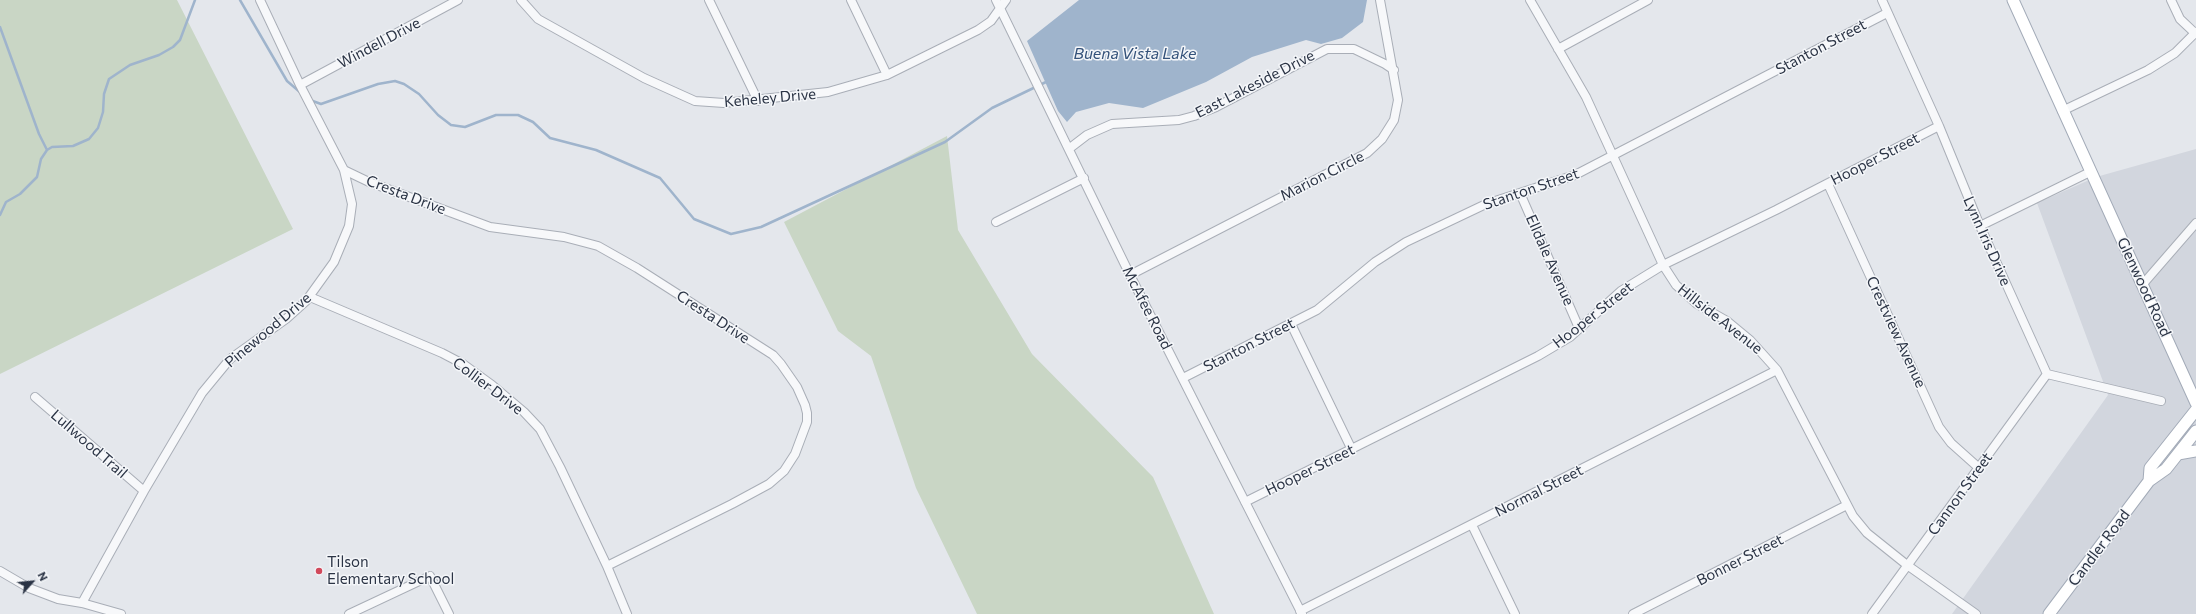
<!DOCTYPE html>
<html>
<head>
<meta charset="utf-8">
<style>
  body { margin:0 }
  #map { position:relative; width:2196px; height:614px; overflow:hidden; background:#e4e7ec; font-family:Commissioner,sans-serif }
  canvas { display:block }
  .north { position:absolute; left:12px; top:562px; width:40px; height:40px; -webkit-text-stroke:3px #f4f6f9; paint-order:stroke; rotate:63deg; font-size:11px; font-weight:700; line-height:16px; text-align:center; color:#2b3445 }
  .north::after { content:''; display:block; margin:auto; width:14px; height:18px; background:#2b3445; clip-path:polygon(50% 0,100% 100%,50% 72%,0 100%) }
</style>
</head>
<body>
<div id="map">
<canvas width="2196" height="614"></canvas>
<div class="north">N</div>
</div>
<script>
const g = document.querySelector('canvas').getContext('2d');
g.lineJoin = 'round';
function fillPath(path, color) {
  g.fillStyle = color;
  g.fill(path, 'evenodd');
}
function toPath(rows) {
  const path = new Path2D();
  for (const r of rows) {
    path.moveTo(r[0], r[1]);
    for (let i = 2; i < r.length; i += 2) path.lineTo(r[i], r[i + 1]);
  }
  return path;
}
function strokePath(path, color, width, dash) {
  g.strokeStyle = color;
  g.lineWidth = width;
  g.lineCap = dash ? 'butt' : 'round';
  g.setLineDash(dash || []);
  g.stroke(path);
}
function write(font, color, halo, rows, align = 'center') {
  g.font = font + ' Commissioner,sans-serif';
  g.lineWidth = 3;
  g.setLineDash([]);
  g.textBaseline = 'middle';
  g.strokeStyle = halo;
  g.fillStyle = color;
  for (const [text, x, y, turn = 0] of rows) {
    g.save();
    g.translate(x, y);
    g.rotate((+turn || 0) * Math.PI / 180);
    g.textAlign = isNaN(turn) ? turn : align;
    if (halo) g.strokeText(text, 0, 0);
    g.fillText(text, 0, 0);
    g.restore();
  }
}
fillPath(toPath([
  [2196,149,2196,614,1952,614,2108,395,2037,203,2096,177]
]), '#d2d6de');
fillPath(toPath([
  [0,0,177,0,293,229,0,374],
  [947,136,958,230,1032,354,1153,477,1214,614,977,614,916,488,871,356,838,331,784,222]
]), '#c9d6c5');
fillPath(toPath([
  [1079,0,1367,0,1363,22,1342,38,1321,44,1306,40,1252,57,1206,82,1143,108,1109,103,1076,112,1067,122,1058,111,1027,41]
]), '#9fb4cc');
strokePath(toPath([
  [240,0,287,81,301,93],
  [0,27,39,134,47,150],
  [310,100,321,104,378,84,395,81,404,84,419,94,438,115,451,125,465,127,496,115,518,115,533,122,550,138,596,150,660,178,694,219,731,234,761,227,945,142,992,108,1046,82],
  [0,215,6,202,20,194,37,177,41,159,47,150,52,147,73,146,89,139,98,128,103,112,104,94,109,79,130,65,159,55,173,47,180,40,195,0]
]), '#9fb4cc', 2.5);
const minor = toPath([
  [521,0,538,19,644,78,695,101,724,103,828,92,887,75,978,30,991,21,1006,0],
  [709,0,758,101],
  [851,0,887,75],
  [996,0,1130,275,1302,614],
  [1530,0,1586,97,1663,265,1676,285,1697,304,1727,321,1750,340,1777,370,1853,516,1867,533,1907,565,1976,614],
  [1882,0,1939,126,1980,226,2047,374,2161,401],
  [2171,0,2180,19,2196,34],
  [1558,49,1648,0],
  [300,85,458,0],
  [2062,111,2148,70,2175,53,2196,32],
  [1070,148,1087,135,1112,124,1179,120,1194,116,1216,107,1327,49,1354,49,1385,64,1394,70],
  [344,170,369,182,490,227,564,237,598,246,637,268,773,355,781,364,797,387,805,405,807,413,807,422,795,454,784,471,769,484,732,504,607,566],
  [1828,184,1939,427,1951,443,1979,468],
  [1520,193,1579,328],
  [996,222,1084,178],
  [1980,226,2090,172],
  [1130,275,1367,153,1382,139,1394,120,1398,100,1380,0],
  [2143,284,2196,223],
  [310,297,442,353,463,364,492,385,524,412,540,429,560,467,607,566,627,614],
  [1291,324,1352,450],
  [1183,378,1317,310,1375,262,1406,242,1486,204,1575,175,1887,13],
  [35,397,144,491],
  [1245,502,1538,356,1570,337,1621,291,1663,265,1776,210,1939,126],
  [1472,525,1515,614],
  [0,571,29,588,58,599,82,603,121,614],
  [82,603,144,491,202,393,230,359,286,319,306,301,334,262,349,226,352,204,344,170,300,85,260,0],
  [1300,611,1777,370],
  [349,614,430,576,449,614],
  [1633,614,1847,505],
  [1872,614,2047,374]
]);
const major = toPath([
  [2013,0,2196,403],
  [2178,454,2196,451],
  [2149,481,2150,468,2196,410],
  [2049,614,2149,481,2166,469,2196,431]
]);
strokePath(minor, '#a9aeb7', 10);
strokePath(major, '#a3abb8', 13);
strokePath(minor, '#f7f8fa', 8);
strokePath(major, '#fff', 11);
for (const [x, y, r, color] of [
  [319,571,4,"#d1495b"]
]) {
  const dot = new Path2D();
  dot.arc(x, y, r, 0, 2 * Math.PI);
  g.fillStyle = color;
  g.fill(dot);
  strokePath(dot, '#f4f6f9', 1.5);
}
write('15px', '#2b3445', '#f4f6f9', [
  ["Windell Drive",379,43,-28],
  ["Stanton Street",1821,47,-28],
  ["East Lakeside Drive",1255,84,-27],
  ["Keheley Drive",770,98,-5],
  ["Hooper Street",1875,159,-27],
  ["Marion Circle",1322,176,-27],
  ["Stanton Street",1531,189,-19],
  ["Cresta Drive",406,195,21],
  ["Lynn Iris Drive",1987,241,66],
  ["Elldale Avenue",1550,260,66],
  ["Glenwood Road",2144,287,65],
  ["McAfee Road",1147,308,63],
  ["Hooper Street",1593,315,-38],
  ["Cresta Drive",713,317,33],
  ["Hillside Avenue",1720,319,38],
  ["Pinewood Drive",268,330,-40],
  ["Crestview Avenue",1896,332,65],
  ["Stanton Street",1249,345,-27],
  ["Collier Drive",488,386,37],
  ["Lullwood Trail",89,444,41],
  ["Hooper Street",1310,470,-26],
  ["Normal Street",1539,491,-27],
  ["Cannon Street",1960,494,-54],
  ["Candler Road",2099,548,-53],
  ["Bonner Street",1740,560,-27]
]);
write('15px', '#2b3445', '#f4f6f9', [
  ["Tilson",327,562],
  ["Elementary School",327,579]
], 'left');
write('italic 16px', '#34527a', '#f4f6f9', [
  ["Buena Vista Lake",1135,54]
]);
</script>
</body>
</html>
